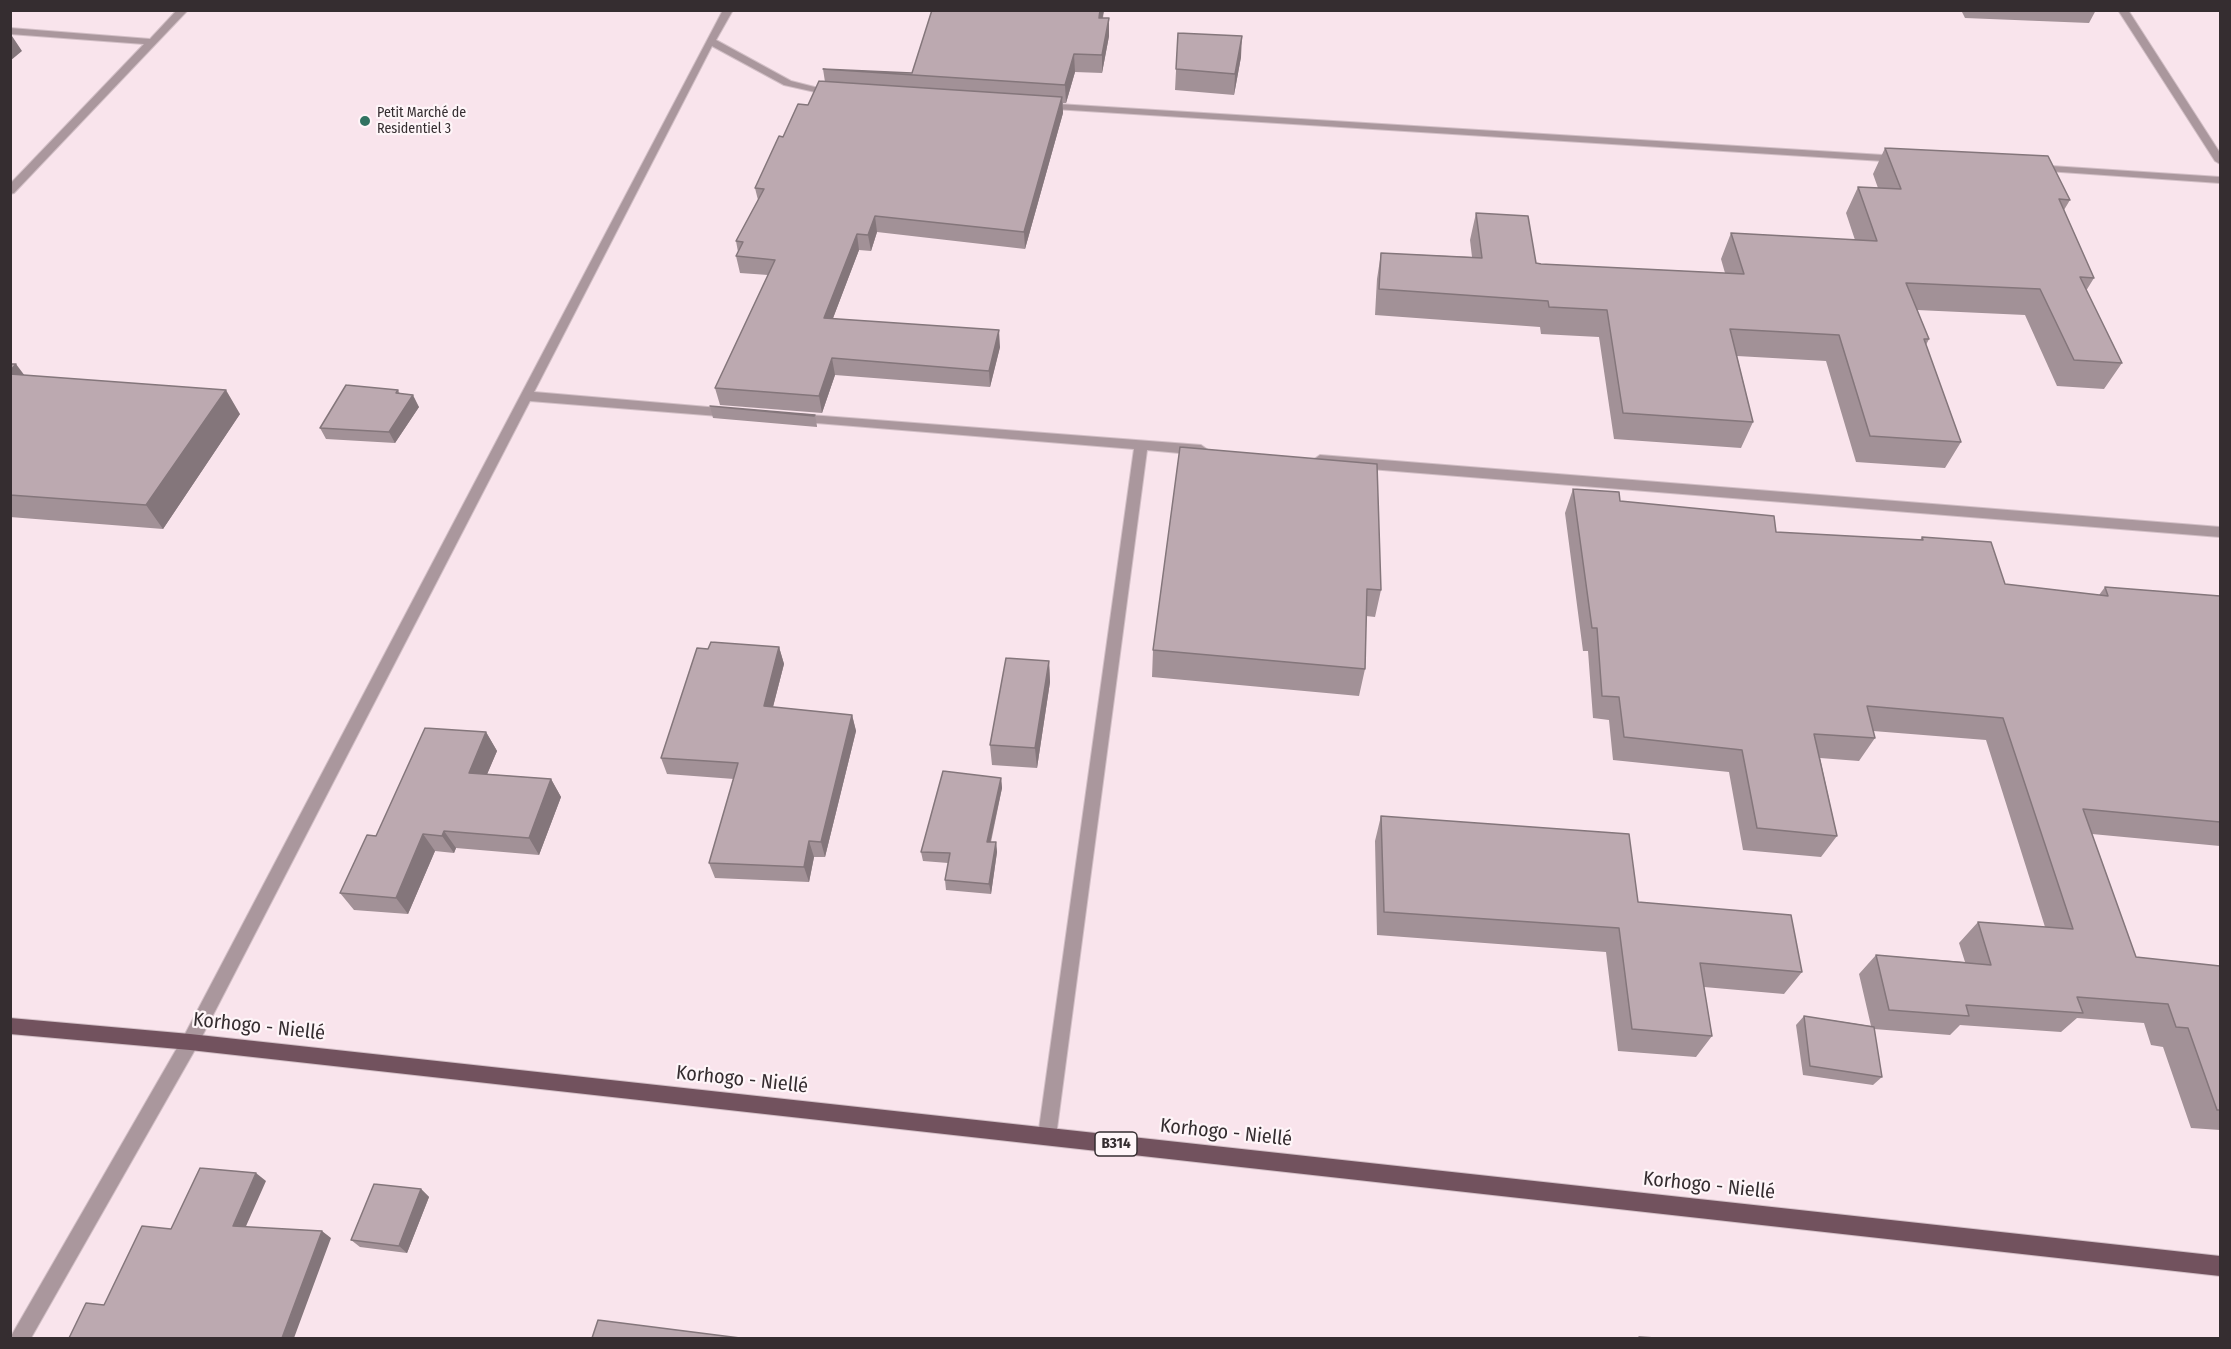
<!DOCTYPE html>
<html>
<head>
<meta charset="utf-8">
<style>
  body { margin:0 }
  #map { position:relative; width:2231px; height:1349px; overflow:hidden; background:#f9e4ec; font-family:"Fira Sans Condensed",sans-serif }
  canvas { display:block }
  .frame { position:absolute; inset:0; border:12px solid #352d30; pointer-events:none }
</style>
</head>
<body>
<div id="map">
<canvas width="2231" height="1349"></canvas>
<div class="frame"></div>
</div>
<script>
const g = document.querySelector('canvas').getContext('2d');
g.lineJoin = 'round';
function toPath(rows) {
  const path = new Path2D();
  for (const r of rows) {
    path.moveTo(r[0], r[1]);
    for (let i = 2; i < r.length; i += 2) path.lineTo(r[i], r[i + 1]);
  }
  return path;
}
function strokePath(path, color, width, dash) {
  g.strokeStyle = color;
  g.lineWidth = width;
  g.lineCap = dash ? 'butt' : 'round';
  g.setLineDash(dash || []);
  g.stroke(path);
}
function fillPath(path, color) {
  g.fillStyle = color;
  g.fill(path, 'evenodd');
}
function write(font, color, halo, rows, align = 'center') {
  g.font = font + ' "Fira Sans Condensed",sans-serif';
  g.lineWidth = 4.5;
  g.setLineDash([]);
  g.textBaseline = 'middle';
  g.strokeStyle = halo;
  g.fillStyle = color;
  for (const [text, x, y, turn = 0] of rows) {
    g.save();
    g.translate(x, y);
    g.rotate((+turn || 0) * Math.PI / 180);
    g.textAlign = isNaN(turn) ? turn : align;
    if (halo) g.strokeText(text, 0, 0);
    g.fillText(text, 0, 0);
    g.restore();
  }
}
const minor = toPath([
  [177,10,188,10,14,193,10,194,10,184,144,44,10,34,10,28,150,39,177,10],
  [723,10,733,10,716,40,791,81,838,93,833,96,784,85,712,46,534,392,731,409,737,413,731,417,530,401,196,1048,31,1338,10,1338,184,1036,723,10],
  [2118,10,2128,10,2220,153,2220,164,2215,161,2118,10],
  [1042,103,1899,156,1904,159,1899,162,1038,108,1038,104,1042,103],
  [2036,165,2220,177,2220,183,2032,170,2030,168,2036,165],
  [797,414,1201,445,1208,450,1201,455,1147,450,1056,1136,1054,1142,1047,1145,1040,1142,1038,1136,1134,449,792,421,791,418,797,414],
  [1320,455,2220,527,2220,537,1320,465,1313,460,1320,455]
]);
const major = toPath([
  [10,1018,190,1034,2220,1256,2220,1276,190,1050,10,1034,10,1018]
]);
strokePath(minor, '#d2bfc6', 2);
strokePath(major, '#d2bfc6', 2);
fillPath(minor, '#aa979d');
fillPath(major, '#72525e');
fillPath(toPath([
  [932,10,1104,10,1103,18,1109,36,1102,73,1075,72,1066,103,1063,103,1063,113,1025,249,877,232,871,251,859,250,833,318,1000,347,990,387,835,375,822,413,720,405,715,388,768,275,740,273,736,256,738,252,736,241,758,200,755,188,783,137,808,105,825,82,823,69,912,73],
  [1961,10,2096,10,2089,23,1965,18],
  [1178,33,1241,57,1234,95,1175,90],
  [1885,148,2070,200,2064,210,2094,278,2086,291,2122,363,2104,389,2057,386,2025,315,1917,310,1929,339,1926,345,1961,442,1945,468,1856,462,1826,361,1737,356,1753,422,1741,448,1614,439,1599,337,1541,334,1540,327,1375,315,1377,279,1381,253,1472,257,1470,240,1476,213,1536,263,1541,264,1725,273,1721,259,1731,233,1855,240,1846,213,1858,187,1878,188,1873,174],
  [10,364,24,375,240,414,163,529,10,517],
  [398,390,400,394,419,407,395,443,326,439,320,428],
  [710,406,815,415,817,426,817,427,713,418],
  [1180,447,1381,590,1375,617,1366,616,1365,669,1359,696,1152,677,1153,650],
  [1573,489,1620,501,1776,532,1920,540,1922,537,2005,584,2099,595,2105,587,2220,596,2220,846,2092,834,2136,957,2220,966,2220,1130,2191,1128,2163,1047,2151,1045,2144,1023,2077,1018,2061,1032,1960,1025,1950,1035,1874,1029,1882,1077,1873,1085,1803,1075,1796,1025,1804,1016,1871,1026,1859,974,1876,955,1965,962,1959,943,1978,922,2045,927,1986,740,1873,731,1875,738,1859,761,1820,758,1837,836,1821,857,1743,850,1729,772,1613,760,1609,720,1593,718,1588,651,1583,651,1565,513],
  [779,647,784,664,773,707,852,715,856,731,825,857,814,857,809,882,715,878,709,863,734,779,667,774,661,758,708,649],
  [1049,661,1050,682,1037,768,992,765,990,745],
  [486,732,497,751,487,774,551,779,561,797,539,855,456,848,454,853,435,851,408,914,354,910,340,893,376,836],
  [1001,778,1002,788,991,842,996,842,997,852,991,894,946,890,945,880,948,863,923,861,921,852],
  [1381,816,1802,972,1784,994,1704,987,1712,1036,1696,1057,1618,1051,1606,952,1377,935,1375,841],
  [421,1189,429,1197,407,1253,360,1247,351,1240]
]), '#a29197');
fillPath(toPath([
  [1100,10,1104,10,1099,35,1099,18],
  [1109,18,1109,36,1102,73,1102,55],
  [10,33,22,51,10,61],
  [1242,36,1241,57,1234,95,1235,74],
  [1074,54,1075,72,1066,103,1065,85],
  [1062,97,1063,113,1025,249,1024,232],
  [875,216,877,232,871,251,868,235],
  [857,234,859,250,827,334,824,318],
  [999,330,1000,347,990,387,989,371],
  [832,358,835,375,822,413,819,396],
  [16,364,34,388,10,377,10,371],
  [226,390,240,414,163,529,146,505],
  [413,395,419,407,395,443,389,432],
  [779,647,784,664,769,722,764,706],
  [1049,661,1050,682,1037,768,1035,748],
  [852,715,856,731,825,857,821,842],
  [486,732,497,751,480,791,469,773],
  [1001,778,1002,788,988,852,987,842],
  [551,779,561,797,539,855,529,838],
  [444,831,456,848,454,853,442,836],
  [423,834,435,851,408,914,396,898],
  [809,841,814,857,809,882,804,867],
  [996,842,997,852,991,894,989,884],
  [256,1173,266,1181,243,1233,233,1226],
  [421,1189,429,1197,407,1253,399,1246],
  [322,1231,331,1238,294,1338,282,1338]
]), '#84767b');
const building = toPath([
  [932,10,1100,10,1099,18,1109,18,1102,55,1074,54,1065,85,823,69,912,73,932,10],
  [1178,33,1242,36,1235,74,1176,69,1178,33],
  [819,81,1062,97,1024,232,875,216,868,235,857,234,824,318,999,330,989,371,832,358,819,396,715,388,775,260,736,256,743,242,736,241,764,189,755,188,779,136,783,137,798,104,808,105,819,81],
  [1885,148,2048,156,2070,200,2059,199,2094,278,2080,277,2122,363,2074,360,2040,289,1906,283,1929,339,1924,339,1961,442,1870,436,1839,335,1730,329,1753,422,1623,413,1607,310,1549,307,1548,301,1379,289,1381,253,1482,258,1476,213,1528,216,1536,263,1541,264,1744,274,1731,233,1877,241,1858,187,1901,189,1885,148],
  [10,364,16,364,10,371,10,364],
  [10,374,226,390,146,505,10,495,10,374],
  [346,385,398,390,396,393,413,395,389,432,320,428,346,385],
  [710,406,815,415,814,416,710,406],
  [1180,447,1377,464,1381,590,1367,589,1365,669,1153,650,1180,447],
  [1573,489,1619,492,1620,501,1774,516,1776,532,1923,540,1922,537,1991,542,2005,584,2108,596,2105,587,2220,596,2220,822,2083,809,2136,957,2220,966,2220,1110,2217,1110,2188,1028,2176,1027,2168,1004,2077,997,2083,1013,1966,1005,1969,1016,1889,1010,1876,955,1991,965,1978,922,2073,929,2003,718,1867,706,1875,738,1814,734,1837,836,1757,828,1742,750,1624,737,1619,697,1602,696,1597,628,1592,628,1573,489],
  [711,642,779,647,764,706,852,715,821,842,809,841,804,867,709,863,738,763,661,758,697,648,708,649,711,642],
  [1006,658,1049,661,1035,748,990,745,1006,658],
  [425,728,486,732,469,773,551,779,529,838,444,831,442,836,423,834,396,898,340,893,367,835,376,836,425,728],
  [943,771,1001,778,987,842,996,842,989,884,945,880,950,853,921,852,943,771],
  [1381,816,1629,834,1638,902,1791,915,1802,972,1700,963,1712,1036,1632,1029,1619,928,1384,912,1381,816],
  [1804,1016,1874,1027,1882,1077,1810,1066,1804,1016],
  [200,1168,256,1173,233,1226,322,1231,282,1338,69,1338,86,1303,104,1305,142,1226,171,1229,200,1168],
  [374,1184,421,1189,399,1246,351,1240,374,1184],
  [598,1320,740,1338,592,1338,598,1320],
  [1639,1337,1656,1338,1640,1338,1639,1337]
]);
fillPath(building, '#bca9b0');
strokePath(building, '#84767b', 1.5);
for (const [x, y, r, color] of [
  [365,121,6,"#317261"]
]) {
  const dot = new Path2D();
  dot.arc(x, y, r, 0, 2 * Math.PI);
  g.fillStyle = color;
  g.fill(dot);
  strokePath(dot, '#fef5f8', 2);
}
write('14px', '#352d30', '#fef5f8', [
  ["Petit Marché de",377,113],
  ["Residentiel 3",377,129]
], 'left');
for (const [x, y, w] of [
  [1116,1144,42]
]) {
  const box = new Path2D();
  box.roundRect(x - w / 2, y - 12, w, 24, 4.5);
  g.fillStyle = '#fef5f8';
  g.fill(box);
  strokePath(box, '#352d30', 1.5);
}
write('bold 15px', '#352d30', null, [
  ["B314",1116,1144]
]);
write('20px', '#352d30', '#fef5f8', [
  ["Korhogo - Niellé",259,1027,6],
  ["Korhogo - Niellé",742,1080,6],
  ["Korhogo - Niellé",1226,1133,6],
  ["Korhogo - Niellé",1709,1186,6]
]);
</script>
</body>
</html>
